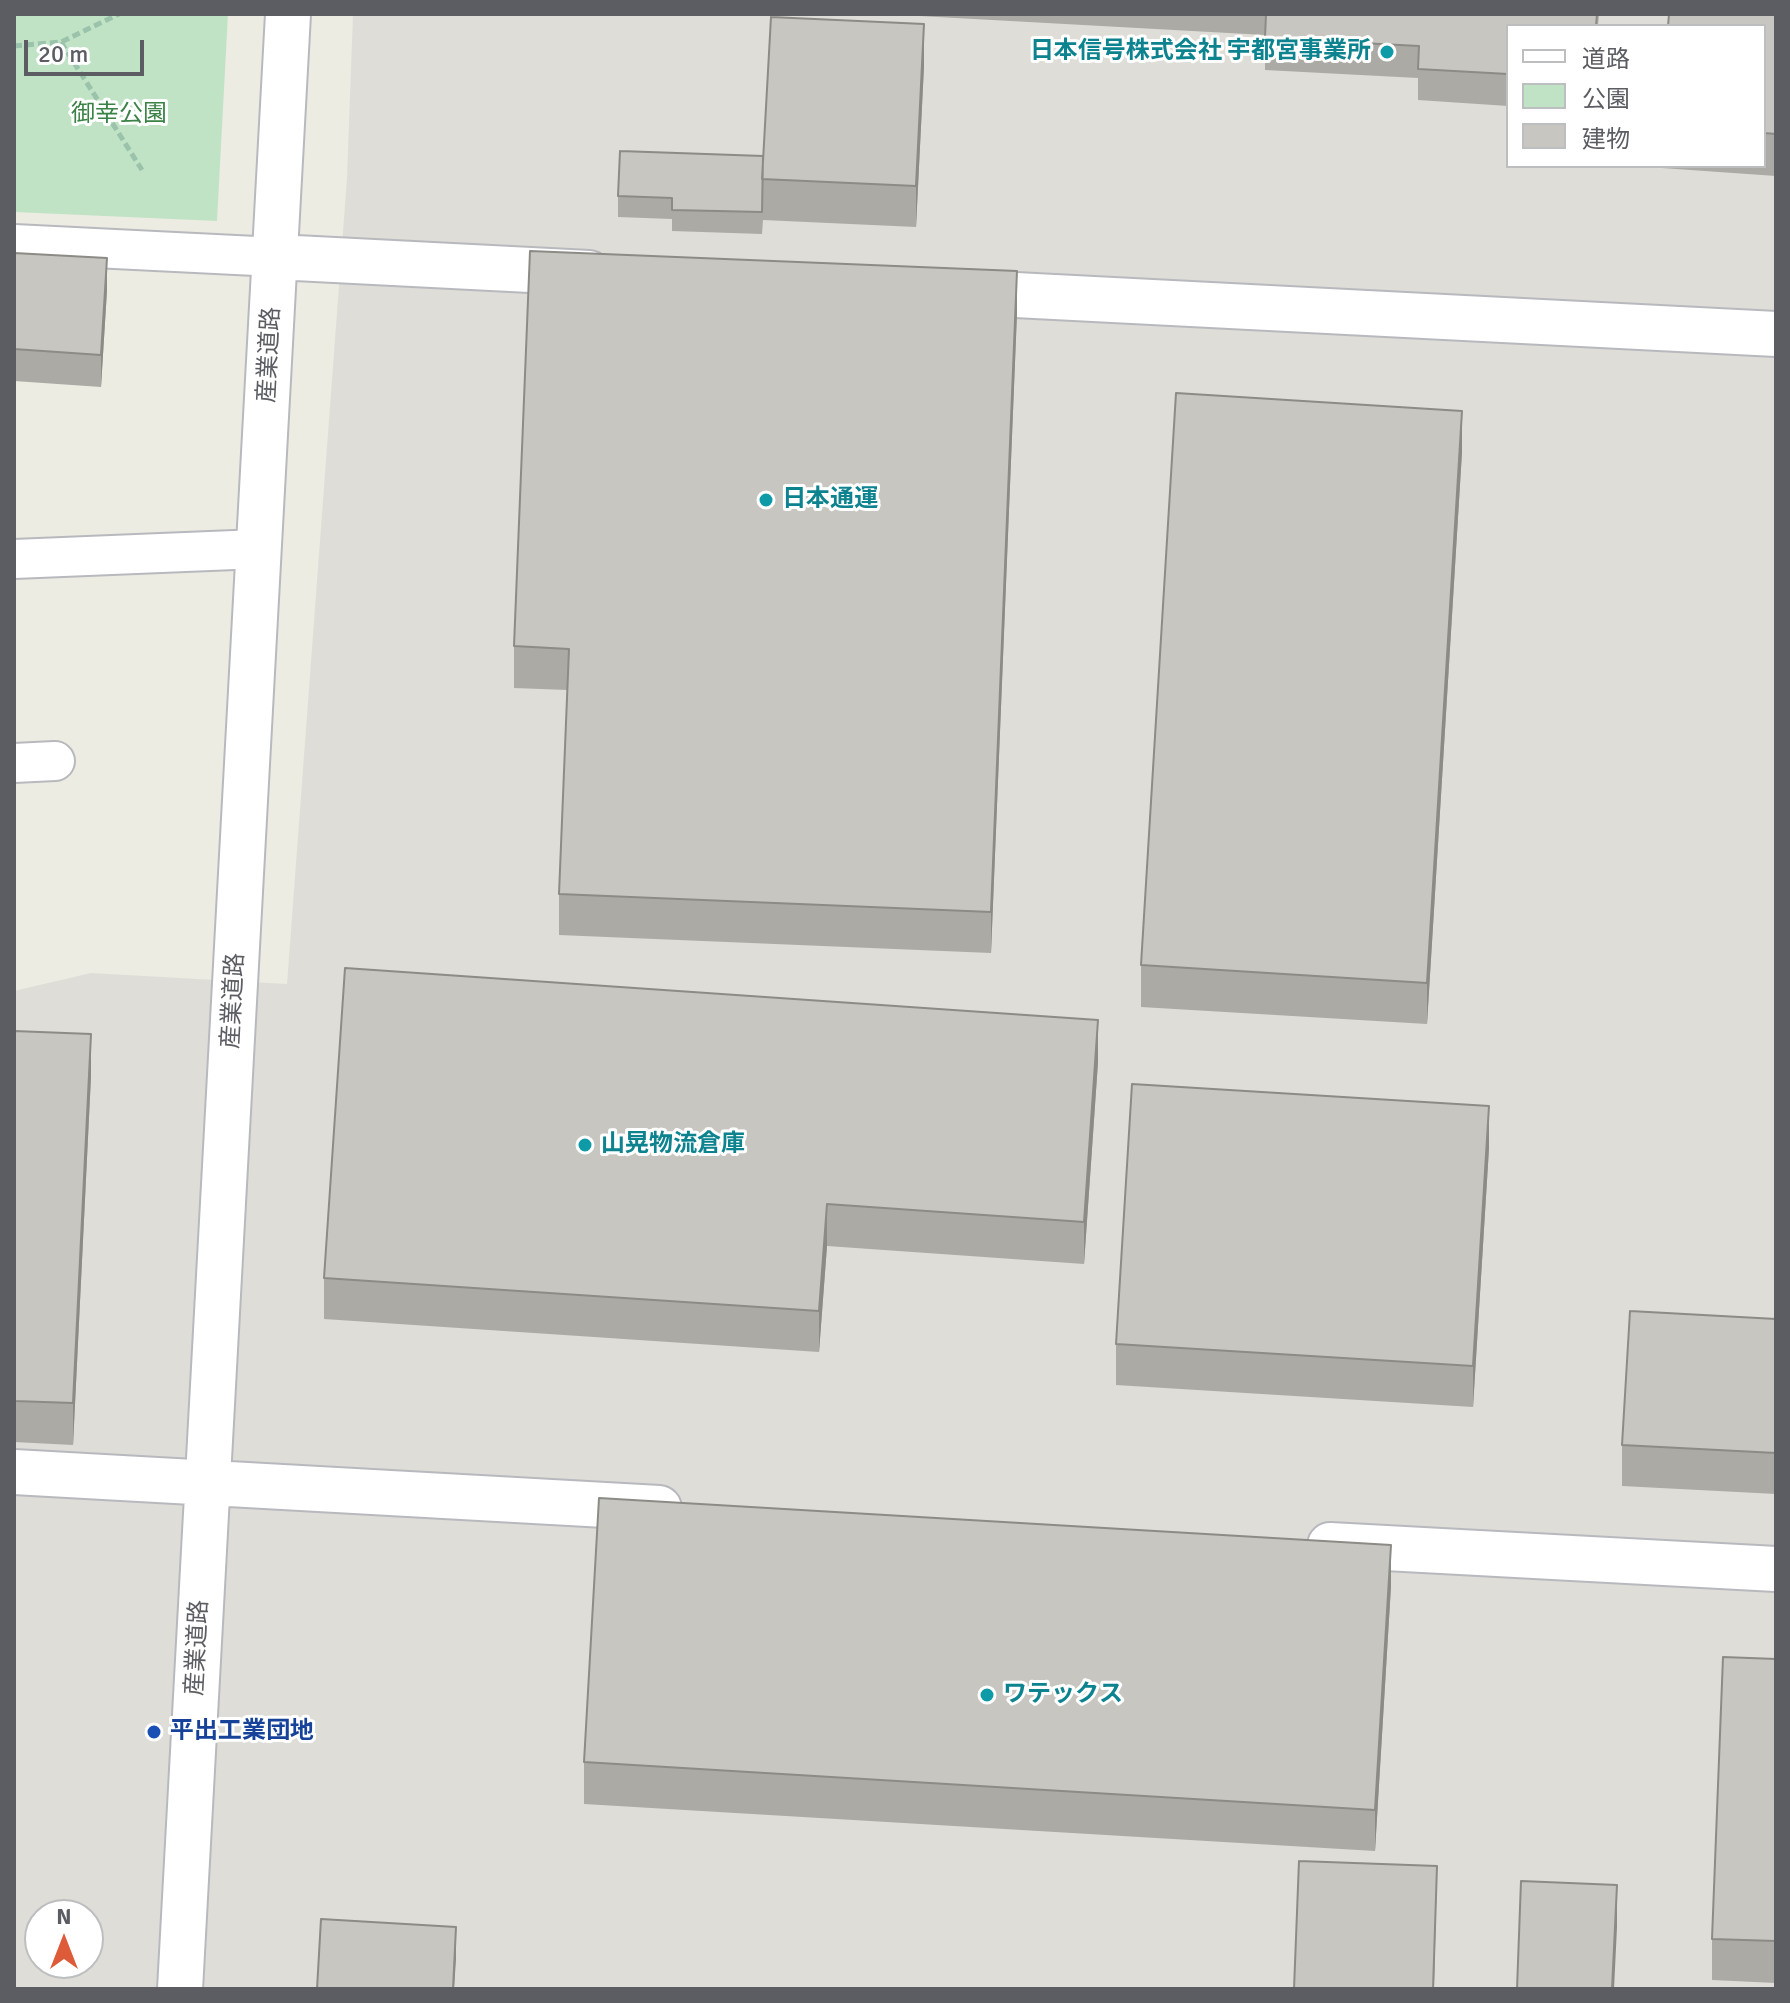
<!DOCTYPE html>
<html>
<head>
<meta charset="utf-8">
<style>
  body { margin:0 }
  #map { position:relative; width:1790px; height:2003px; overflow:hidden; background:#edece3; font-family:Signika,"Noto Sans JP",sans-serif }
  canvas { display:block }
  .frame { position:absolute; inset:0; border:16px solid #5b5d62; pointer-events:none }
  .legend { position:absolute; left:1506px; top:24px; width:260px; height:144px; box-sizing:border-box; background:#fff; border:2px solid #bdbec0; margin:0; padding:10px 14px; list-style:none; font-size:24px; color:#5b5d62 }
  .legend li { display:flex; align-items:center; gap:16px; height:40px }
  .legend b { width:40px; border:2px solid #bdbec0 }
  .north { position:absolute; left:24px; top:1899px; width:80px; height:80px; box-sizing:border-box; background:#fff; border:2px solid #bdbec0; border-radius:50%; rotate:0deg; font-size:22px; font-weight:700; line-height:32px; text-align:center; color:#5b5d62 }
  .north::after { content:''; display:block; margin:auto; width:28px; height:36px; background:#dd5b38; clip-path:polygon(50% 0,100% 100%,50% 72%,0 100%) }
  .scale { position:absolute; left:24px; top:40px; width:120px; height:36px; box-sizing:border-box; border:4px solid #5b5d62; border-top:0; padding-left:10px; font-size:24px; line-height:28px; white-space:nowrap; color:#5b5d62; -webkit-text-stroke:6px #fff; paint-order:stroke }
</style>
</head>
<body>
<div id="map">
<canvas width="1790" height="2003"></canvas>
<div class="frame"></div>
<ul class="legend">
<li><b style="height:10px;background:#fff"></b>道路</li>
<li><b style="height:22px;background:#c1e3c5"></b>公園</li>
<li><b style="height:22px;background:#c8c6c0"></b>建物</li>
</ul>
<div class="north">N</div>
<div class="scale">20 m</div>
</div>
<script>
const g = document.querySelector('canvas').getContext('2d');
g.lineJoin = 'round';
function fillPath(path, color) {
  g.fillStyle = color;
  g.fill(path, 'evenodd');
}
function toPath(rows) {
  const path = new Path2D();
  for (const r of rows) {
    path.moveTo(r[0], r[1]);
    for (let i = 2; i < r.length; i += 2) path.lineTo(r[i], r[i + 1]);
  }
  return path;
}
function strokePath(path, color, width, dash) {
  g.strokeStyle = color;
  g.lineWidth = width;
  g.lineCap = dash ? 'butt' : 'round';
  g.setLineDash(dash || []);
  g.stroke(path);
}
function write(font, color, halo, rows, align = 'center') {
  g.font = font + ' Signika,"Noto Sans JP",sans-serif';
  g.lineWidth = 6;
  g.setLineDash([]);
  g.textBaseline = 'middle';
  g.strokeStyle = halo;
  g.fillStyle = color;
  for (const [text, x, y, turn = 0] of rows) {
    g.save();
    g.translate(x, y);
    g.rotate((+turn || 0) * Math.PI / 180);
    g.textAlign = isNaN(turn) ? turn : align;
    if (halo) g.strokeText(text, 0, 0);
    g.fillText(text, 0, 0);
    g.restore();
  }
}
fillPath(toPath([
  [353,14,1776,14,1776,1989,14,1989,14,991,91,973,287,984,347,178],
  [1508,26,1764,26,1764,166,1508,166],
  [40,1915,88,1915,88,1963,40,1963]
]), '#deddd7');
fillPath(toPath([
  [14,14,228,14,217,221,14,212]
]), '#c1e3c5');
const minor = toPath([
  [14,244,276,257],
  [14,559,259,549],
  [14,763,55,761]
]);
const tertiary = toPath([
  [276,257,589,273],
  [957,292,1776,334],
  [14,1472,659,1508],
  [1330,1545,1776,1569],
  [180,1989,288,14]
]);
strokePath(minor, '#b8b9be', 42);
strokePath(tertiary, '#b8b9be', 48);
strokePath(toPath([
  [61,42,142,170],
  [14,46,61,42,119,14]
]), '#9bc3ab', 5, [8, 4]);
strokePath(minor, '#fff', 38);
strokePath(tertiary, '#fff', 44);
fillPath(toPath([
  [883,14,1599,14,1598,26,1508,26,1508,106,1418,100,1418,78,1265,70,1265,35],
  [1776,14,1776,176,1662,168,1662,166,1764,166,1764,26],
  [924,66,916,227,763,220,762,234,672,231,672,219,618,217,618,196,763,156],
  [14,253,107,290,101,387,14,381],
  [1017,313,991,953,559,935,559,894,568,690,514,688,514,646],
  [1462,452,1427,1024,1141,1007,1141,965],
  [14,1031,91,1076,73,1445,14,1442],
  [1098,1062,1084,1264,827,1246,819,1352,324,1319,324,1278],
  [1489,1148,1473,1407,1116,1385,1116,1344],
  [1776,1319,1776,1494,1622,1486,1622,1445],
  [1391,1586,1375,1851,584,1804,584,1762],
  [1776,1659,1776,1983,1712,1980,1712,1939]
]), '#acaaa5');
fillPath(toPath([
  [924,24,924,66,916,227,916,186],
  [107,258,107,290,101,387,101,355],
  [1017,271,1017,313,991,953,991,912],
  [1462,411,1462,452,1427,1024,1427,983],
  [1098,1020,1098,1062,1084,1264,1084,1222],
  [91,1034,91,1076,73,1445,73,1403],
  [1489,1106,1489,1148,1473,1407,1473,1366],
  [827,1204,827,1246,819,1352,819,1311],
  [1391,1545,1391,1586,1375,1851,1375,1810],
  [1437,1866,1434,1989,1433,1989],
  [1617,1885,1617,1927,1614,1989,1612,1989],
  [456,1927,456,1959,454,1989,453,1989]
]), '#8c8b86');
const building = toPath([
  [1266,14,1597,14,1596,26,1508,26,1508,74,1418,69,1419,46,1265,38,1266,14],
  [1669,14,1776,14,1776,134,1764,133,1764,26,1668,26,1669,14],
  [771,17,924,24,916,186,762,179,771,17],
  [620,151,763,156,762,212,672,210,672,198,618,196,620,151],
  [530,251,1017,271,991,912,559,894,569,649,514,646,530,251],
  [14,253,107,258,101,355,14,349,14,253],
  [1176,393,1462,411,1427,983,1141,965,1176,393],
  [345,968,1098,1020,1084,1222,827,1204,819,1311,324,1278,345,968],
  [14,1031,91,1034,73,1403,14,1401,14,1031],
  [1132,1084,1489,1106,1473,1366,1116,1344,1132,1084],
  [1630,1311,1776,1319,1776,1453,1622,1445,1630,1311],
  [599,1498,1391,1545,1375,1810,584,1762,599,1498],
  [1723,1657,1776,1659,1776,1941,1712,1939,1723,1657],
  [1299,1861,1437,1866,1433,1989,1294,1989,1299,1861],
  [1521,1881,1617,1885,1612,1989,1517,1989,1521,1881],
  [321,1919,456,1927,453,1989,317,1989,321,1919]
]);
fillPath(building, '#c8c6c0');
strokePath(building, '#8c8b86', 2);
for (const [x, y, r, color] of [
  [1387,52,8,"#0f9aa8"],
  [766,500,8,"#0f9aa8"],
  [585,1145,8,"#0f9aa8"],
  [987,1695,8,"#0f9aa8"],
  [154,1732,8,"#1a4fb4"]
]) {
  const dot = new Path2D();
  dot.arc(x, y, r, 0, 2 * Math.PI);
  g.fillStyle = color;
  g.fill(dot);
  strokePath(dot, '#fff', 3);
}
write('bold 24px', '#0d838f', '#fff', [
  ["日本信号株式会社 宇都宮事業所",1371,52,"right"],
  ["日本通運",782,500],
  ["山晃物流倉庫",601,1145],
  ["ワテックス",1003,1695]
], 'left');
write('24px', '#3b8247', '#fff', [
  ["御幸公園",119,115]
]);
write('24px', '#5b5d62', '#fff', [
  ["産業道路",270,355,-87],
  ["産業道路",234,1001,-87],
  ["産業道路",198,1648,-87]
]);
write('bold 24px', '#164399', '#fff', [
  ["平出工業団地",170,1732]
], 'left');
</script>
</body>
</html>
